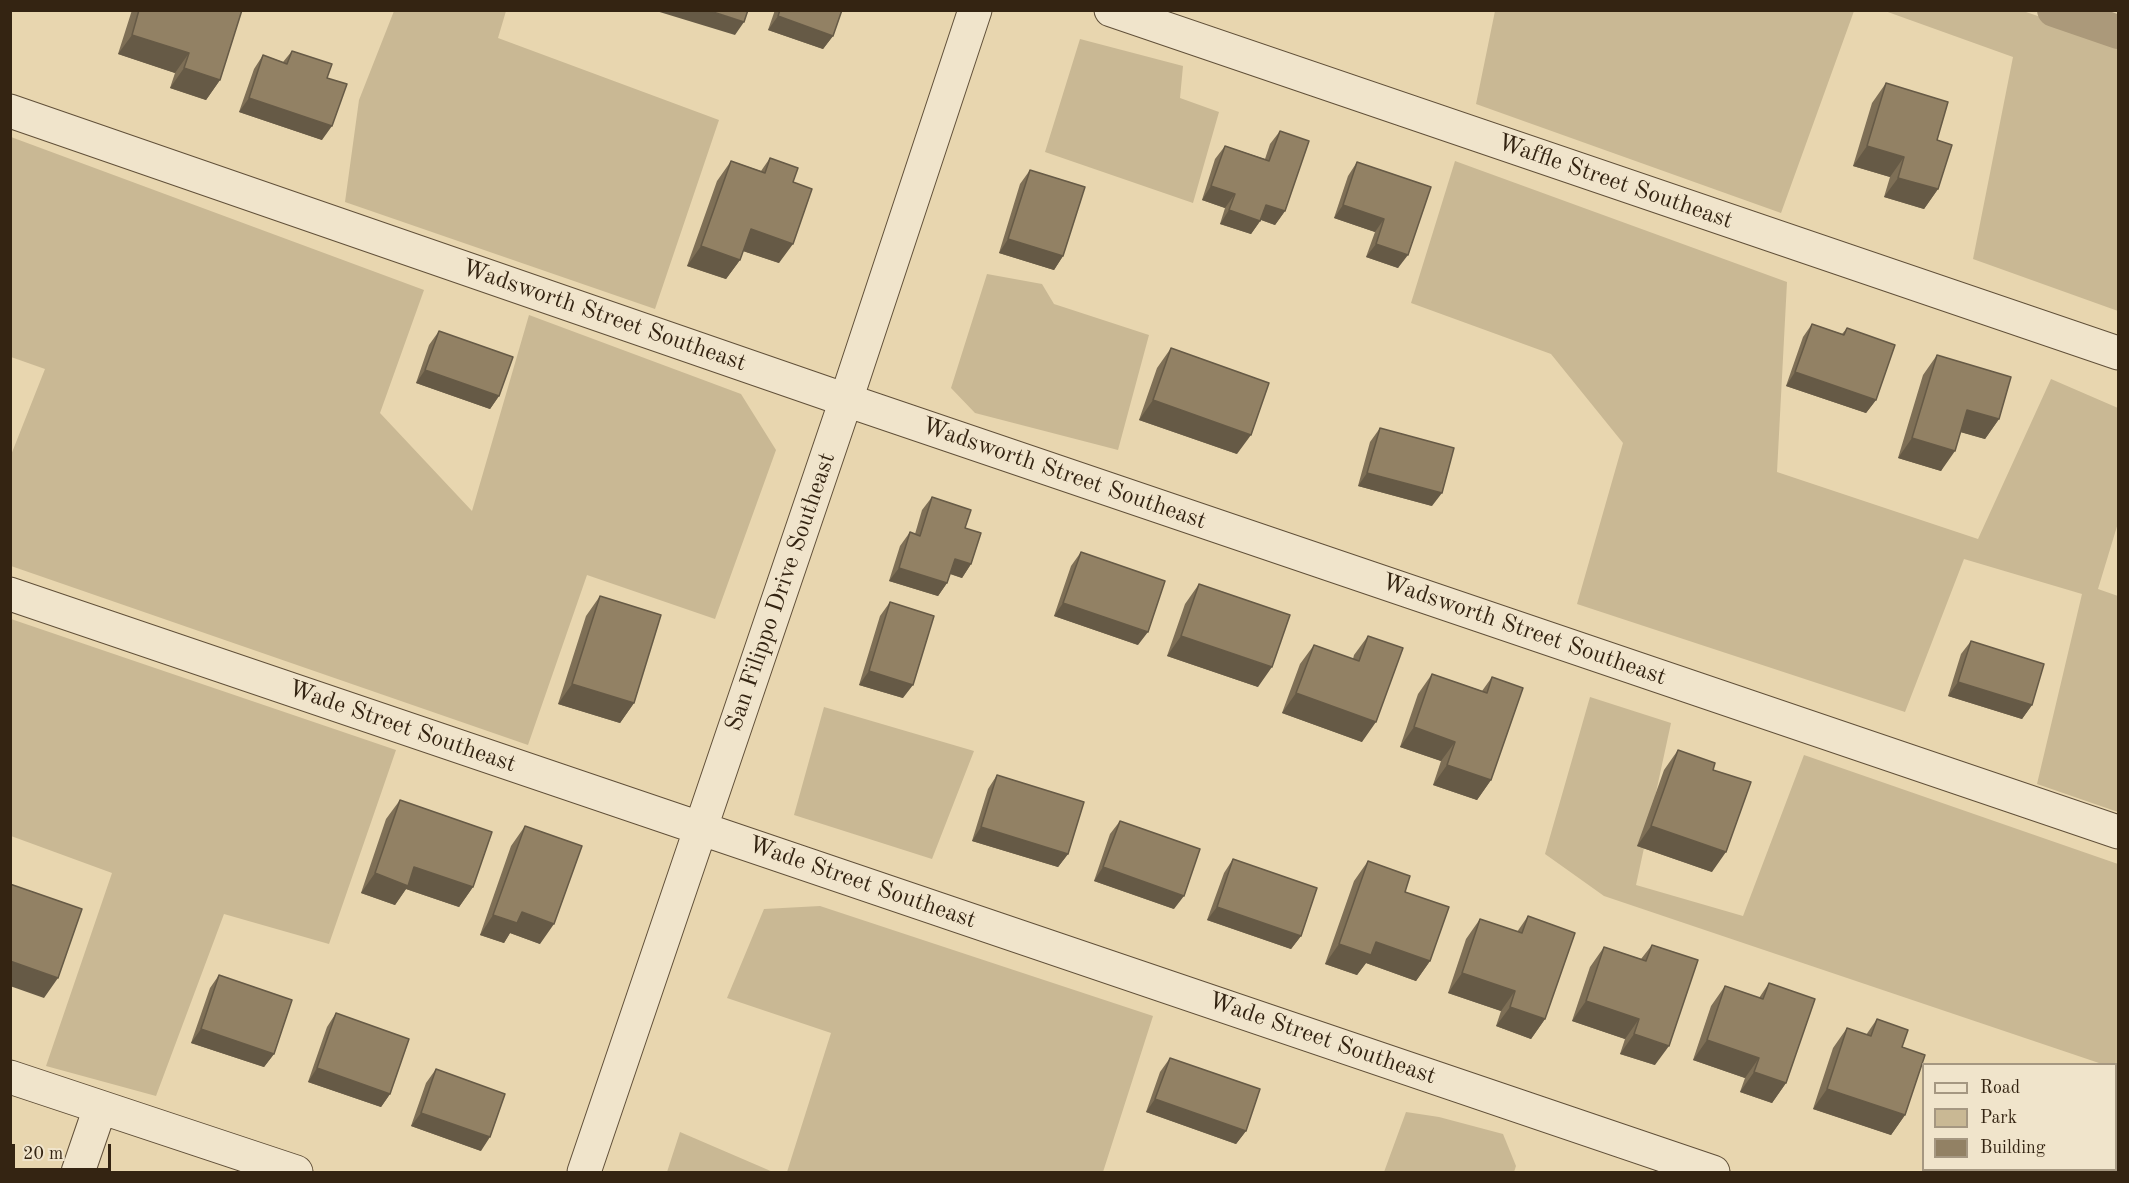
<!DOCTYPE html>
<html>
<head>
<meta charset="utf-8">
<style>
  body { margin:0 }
  #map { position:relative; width:2129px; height:1183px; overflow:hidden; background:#e8d6af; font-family:"Old Standard TT",serif }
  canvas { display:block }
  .frame { position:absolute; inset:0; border:12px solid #342412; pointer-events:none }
  .legend { position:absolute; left:1922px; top:1063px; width:195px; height:108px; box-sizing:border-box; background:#f0e4cb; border:2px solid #a59781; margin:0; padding:8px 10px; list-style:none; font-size:18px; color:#342412 }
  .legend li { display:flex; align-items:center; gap:12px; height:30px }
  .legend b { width:30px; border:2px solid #a59781 }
  .scale { position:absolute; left:12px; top:1144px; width:99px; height:27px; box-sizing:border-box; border:3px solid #342412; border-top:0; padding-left:8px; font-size:18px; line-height:21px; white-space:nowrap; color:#342412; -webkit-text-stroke:4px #f0e4cb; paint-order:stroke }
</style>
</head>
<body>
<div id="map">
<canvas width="2129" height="1183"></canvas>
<div class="frame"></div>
<ul class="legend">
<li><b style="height:8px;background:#f0e4cb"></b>Road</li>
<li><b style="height:16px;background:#c9b894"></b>Park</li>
<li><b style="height:16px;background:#928164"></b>Building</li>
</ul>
<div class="scale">20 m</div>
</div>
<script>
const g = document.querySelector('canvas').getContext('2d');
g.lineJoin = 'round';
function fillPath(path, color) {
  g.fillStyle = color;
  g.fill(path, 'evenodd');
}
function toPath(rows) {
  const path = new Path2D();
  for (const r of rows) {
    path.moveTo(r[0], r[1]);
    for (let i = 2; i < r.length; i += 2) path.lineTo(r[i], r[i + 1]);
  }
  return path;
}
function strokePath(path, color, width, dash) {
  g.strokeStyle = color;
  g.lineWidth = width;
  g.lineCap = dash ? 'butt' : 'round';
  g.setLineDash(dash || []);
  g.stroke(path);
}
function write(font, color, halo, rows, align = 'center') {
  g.font = font + ' "Old Standard TT",serif';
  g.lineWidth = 4.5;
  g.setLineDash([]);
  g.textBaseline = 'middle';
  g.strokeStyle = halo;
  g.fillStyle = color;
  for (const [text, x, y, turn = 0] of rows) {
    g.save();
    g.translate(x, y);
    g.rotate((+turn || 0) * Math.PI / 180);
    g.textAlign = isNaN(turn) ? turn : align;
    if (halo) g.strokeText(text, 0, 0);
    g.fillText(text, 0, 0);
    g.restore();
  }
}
fillPath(toPath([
  [394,11,506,11,498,38,719,120,655,309,345,202,359,100],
  [1495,11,1495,10,1854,11,1781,213,1476,104],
  [1885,11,2023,11,2118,43,2118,311,1973,259,2013,57],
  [1080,39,1183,66,1180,98,1219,112,1193,203,1045,152],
  [11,137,424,290,380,413,472,511,529,315,741,394,776,450,715,619,587,575,528,745,11,566,11,455,45,369,11,357],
  [1455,161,1787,282,1777,472,1978,539,2051,379,2118,408,2118,523,2098,589,2118,596,2118,812,2037,784,2082,594,1964,559,1905,712,1577,604,1623,443,1551,354,1411,303],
  [987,274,1042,284,1054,304,1149,335,1118,450,975,413,951,388],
  [11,619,396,750,329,944,224,914,156,1096,46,1066,112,873,11,836],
  [1590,697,1671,723,1636,885,1743,916,1804,755,2118,864,2118,1070,2116,1069,2116,1064,2102,1064,1604,896,1545,854],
  [824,707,974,751,932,859,794,815],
  [820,906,1153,1016,1103,1172,787,1172,831,1033,727,998,764,909],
  [1406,1112,1439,1117,1503,1134,1516,1166,1514,1172,1384,1172],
  [680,1132,773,1172,667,1172]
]), '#c9b894');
strokePath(toPath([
  [2054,10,2118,32]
]), '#ab997a', 34);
const minor = toPath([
  [1111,10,2118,353],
  [10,111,846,400,2118,832],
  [10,594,1713,1172],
  [10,1077,296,1172],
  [78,1172,100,1108],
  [584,1172,846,400,975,10]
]);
strokePath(minor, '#615039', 35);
strokePath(minor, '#f0e4cb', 33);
fillPath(toPath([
  [132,10,242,10,220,80,206,100,170,88,175,73,118,54],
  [775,10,842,10,833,36,823,49,768,30],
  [292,51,327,78,322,140,239,112,254,69,263,55,283,62],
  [1886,83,1937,140,1938,189,1924,209,1884,197,1890,177,1853,166,1872,103],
  [1280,131,1285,211,1275,225,1261,220,1251,234,1220,224,1225,208,1202,200,1215,159,1225,146,1265,159,1270,144],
  [770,158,793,182,779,263,743,251,740,260,726,279,687,266,717,181,731,161,761,171],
  [1357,162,1431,187,1398,268,1366,257,1375,232,1334,218,1348,176],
  [1030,170,1063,256,1054,270,999,253,1020,184],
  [1812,324,1842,334,1847,328,1876,400,1866,413,1786,386,1803,337],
  [439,331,499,396,490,409,416,383,429,345],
  [1171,348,1237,454,1139,420,1157,368],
  [1937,355,1999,419,1985,439,1961,432,1941,471,1898,458,1923,375],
  [1380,428,1432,506,1358,486,1370,442],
  [932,497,965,528,971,564,962,578,950,574,947,583,938,596,889,581,900,546,910,532,915,534,922,510],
  [1081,552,1138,645,1054,616,1071,566],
  [1199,584,1258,687,1167,656,1185,604],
  [600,596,634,703,620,723,558,704,586,616],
  [890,602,903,698,859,685,880,616],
  [1368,636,1362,742,1282,713,1300,664,1314,645,1353,659,1354,655],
  [1971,641,2032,705,2022,719,1948,696,1961,654],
  [1432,674,1482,691,1492,677,1491,780,1477,800,1433,785,1441,761,1400,747,1418,694],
  [1678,750,1712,872,1637,846,1664,770],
  [997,775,1068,854,1058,867,972,841,988,789],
  [400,800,473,887,459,907,406,889,395,905,361,893,386,819],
  [1120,821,1174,909,1094,881,1110,834],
  [525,826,540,944,510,933,504,943,480,935,511,846],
  [1233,859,1301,936,1291,949,1207,920,1224,873],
  [1368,861,1405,892,1430,961,1416,981,1366,963,1357,975,1325,964,1354,881],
  [1528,916,1545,1019,1531,1039,1496,1026,1501,1011,1448,993,1466,939,1480,919,1517,932],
  [1652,945,1655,1065,1620,1054,1625,1039,1572,1021,1590,967,1604,947,1641,959],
  [219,975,274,1054,264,1067,191,1043,210,988],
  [1769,983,1786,1083,1772,1103,1740,1092,1745,1078,1693,1060,1711,1006,1725,986,1759,998],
  [336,1013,390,1094,381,1107,308,1082,327,1027],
  [1877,1019,1902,1047,1905,1115,1891,1135,1813,1109,1833,1048,1847,1028,1866,1035],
  [1170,1058,1246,1131,1236,1144,1146,1112,1160,1072],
  [436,1069,481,1151,411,1126,426,1083]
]), '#7e6f56');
fillPath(toPath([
  [653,10,707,10,744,22,735,35],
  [778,16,833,36,823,49,768,30],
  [132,35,189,53,175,73,118,54],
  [184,68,220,80,206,100,170,88],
  [249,98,332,126,322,140,239,112],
  [1867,146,1904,157,1890,177,1853,166],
  [1898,178,1938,189,1924,209,1884,197],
  [1211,186,1235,194,1225,208,1202,200],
  [1266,205,1285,211,1275,225,1256,218],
  [1343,205,1384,219,1375,232,1334,218],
  [1229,210,1260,221,1251,234,1220,224],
  [751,229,793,244,779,263,737,249],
  [1008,239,1063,256,1054,270,999,253],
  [1376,244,1408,255,1398,268,1366,257],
  [701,246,740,260,726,279,687,266],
  [425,370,499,396,490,409,416,383],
  [1795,372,1876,400,1866,413,1786,386],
  [1153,400,1251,435,1237,454,1139,420],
  [1967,410,1999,419,1985,439,1953,430],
  [1912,438,1955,451,1941,471,1898,458],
  [1367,473,1442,493,1432,506,1358,486],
  [955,559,971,564,962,578,945,572],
  [899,568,947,583,938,596,889,581],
  [1063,603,1148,632,1138,645,1054,616],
  [1181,636,1272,667,1258,687,1167,656],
  [869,671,913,685,903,698,859,685],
  [1958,682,2032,705,2022,719,1948,696],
  [572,684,634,703,620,723,558,704],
  [1296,693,1376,722,1362,742,1282,713],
  [1414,727,1455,742,1441,761,1400,747],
  [1447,765,1491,780,1477,800,1433,785],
  [1651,826,1726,852,1712,872,1637,846],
  [981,827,1068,854,1058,867,972,841],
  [414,867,473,887,459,907,406,889,395,905,361,893,375,873],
  [1103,867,1184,896,1174,909,1094,881],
  [1217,907,1301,936,1291,949,1207,920],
  [522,912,554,924,540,944,510,933,504,943,480,935,493,915],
  [1376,942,1430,961,1416,981,1366,963,1357,975,1325,964,1339,944],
  [10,961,58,978,44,998,10,986],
  [1462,973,1515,991,1501,1011,1448,993],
  [1586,1001,1639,1019,1625,1039,1572,1021],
  [1510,1007,1545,1019,1531,1039,1496,1026],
  [201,1029,274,1054,264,1067,191,1043],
  [1634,1034,1669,1046,1655,1065,1620,1054],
  [1707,1040,1759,1058,1745,1078,1693,1060],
  [317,1068,390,1094,381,1107,308,1082],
  [1754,1072,1786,1083,1772,1103,1740,1092],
  [1827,1089,1905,1115,1891,1135,1813,1109],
  [1155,1099,1246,1131,1236,1144,1146,1112],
  [421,1113,490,1137,481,1151,411,1126]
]), '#665a46');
const building = toPath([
  [139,10,242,10,220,80,184,68,189,53,132,35,139,10],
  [707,10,748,10,744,22,707,10],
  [780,10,842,10,833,36,778,16,780,10],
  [292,51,332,64,327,78,347,84,332,126,249,98,263,55,287,64,292,51],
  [1886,83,1948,102,1937,140,1952,145,1938,189,1898,178,1904,157,1867,146,1886,83],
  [1280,131,1309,141,1285,211,1266,205,1260,221,1229,210,1235,194,1211,186,1225,146,1269,161,1280,131],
  [770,158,798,168,793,182,812,189,793,244,751,229,740,260,701,246,731,161,765,173,770,158],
  [1357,162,1431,187,1408,255,1376,244,1384,219,1343,205,1357,162],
  [1030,170,1085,187,1063,256,1008,239,1030,170],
  [1812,324,1844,335,1847,328,1895,345,1876,400,1795,372,1812,324],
  [439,331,513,357,499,396,425,370,439,331],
  [1171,348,1269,383,1251,435,1153,400,1171,348],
  [1937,355,2011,377,1999,419,1967,410,1955,451,1912,438,1937,355],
  [1380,428,1454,448,1442,493,1367,473,1380,428],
  [932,497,971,510,965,528,981,533,971,564,955,559,947,583,899,568,910,532,920,536,932,497],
  [1081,552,1165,581,1148,632,1063,603,1081,552],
  [1199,584,1290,615,1272,667,1181,636,1199,584],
  [600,596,661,615,634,703,572,684,600,596],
  [890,602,934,616,913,685,869,671,890,602],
  [1368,636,1403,648,1376,722,1296,693,1314,645,1359,661,1368,636],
  [1971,641,2044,664,2032,705,1958,682,1971,641],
  [1432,674,1487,693,1492,677,1523,688,1491,780,1447,765,1455,742,1414,727,1432,674],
  [1678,750,1715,763,1713,770,1751,782,1726,852,1651,826,1678,750],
  [997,775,1084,802,1068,854,981,827,997,775],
  [400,800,492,832,473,887,414,867,408,886,375,873,400,800],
  [1120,821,1200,849,1184,896,1103,867,1120,821],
  [525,826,582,846,554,924,522,912,517,923,493,915,525,826],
  [1233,859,1317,888,1301,936,1217,907,1233,859],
  [1368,861,1410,876,1405,892,1449,907,1430,961,1376,942,1371,955,1339,944,1368,861],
  [10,884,82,909,58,978,10,961,10,884],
  [1528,916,1575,933,1545,1019,1510,1007,1515,991,1462,973,1480,919,1522,933,1528,916],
  [1652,945,1698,960,1669,1046,1634,1034,1639,1019,1586,1001,1604,947,1646,961,1652,945],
  [219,975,292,1000,274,1054,201,1029,219,975],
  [1769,983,1815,999,1786,1083,1754,1072,1759,1058,1707,1040,1725,986,1763,999,1769,983],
  [336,1013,409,1039,390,1094,317,1068,336,1013],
  [1877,1019,1908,1030,1902,1047,1925,1055,1905,1115,1827,1089,1847,1028,1871,1036,1877,1019],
  [1170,1058,1260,1089,1246,1131,1155,1099,1170,1058],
  [436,1069,505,1094,490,1137,421,1113,436,1069]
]);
fillPath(building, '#928164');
strokePath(building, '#665a46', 1.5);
write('24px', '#342412', '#f0e4cb', [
  ["Waffle Street Southeast",1615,182,19],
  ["Wadsworth Street Southeast",604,316,19],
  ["Wadsworth Street Southeast",1064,474,19],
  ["San Filippo Drive Southeast",781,592,-71],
  ["Wadsworth Street Southeast",1524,630,19],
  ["Wade Street Southeast",402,727,19],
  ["Wade Street Southeast",862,883,19],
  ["Wade Street Southeast",1322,1039,19]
]);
</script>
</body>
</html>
